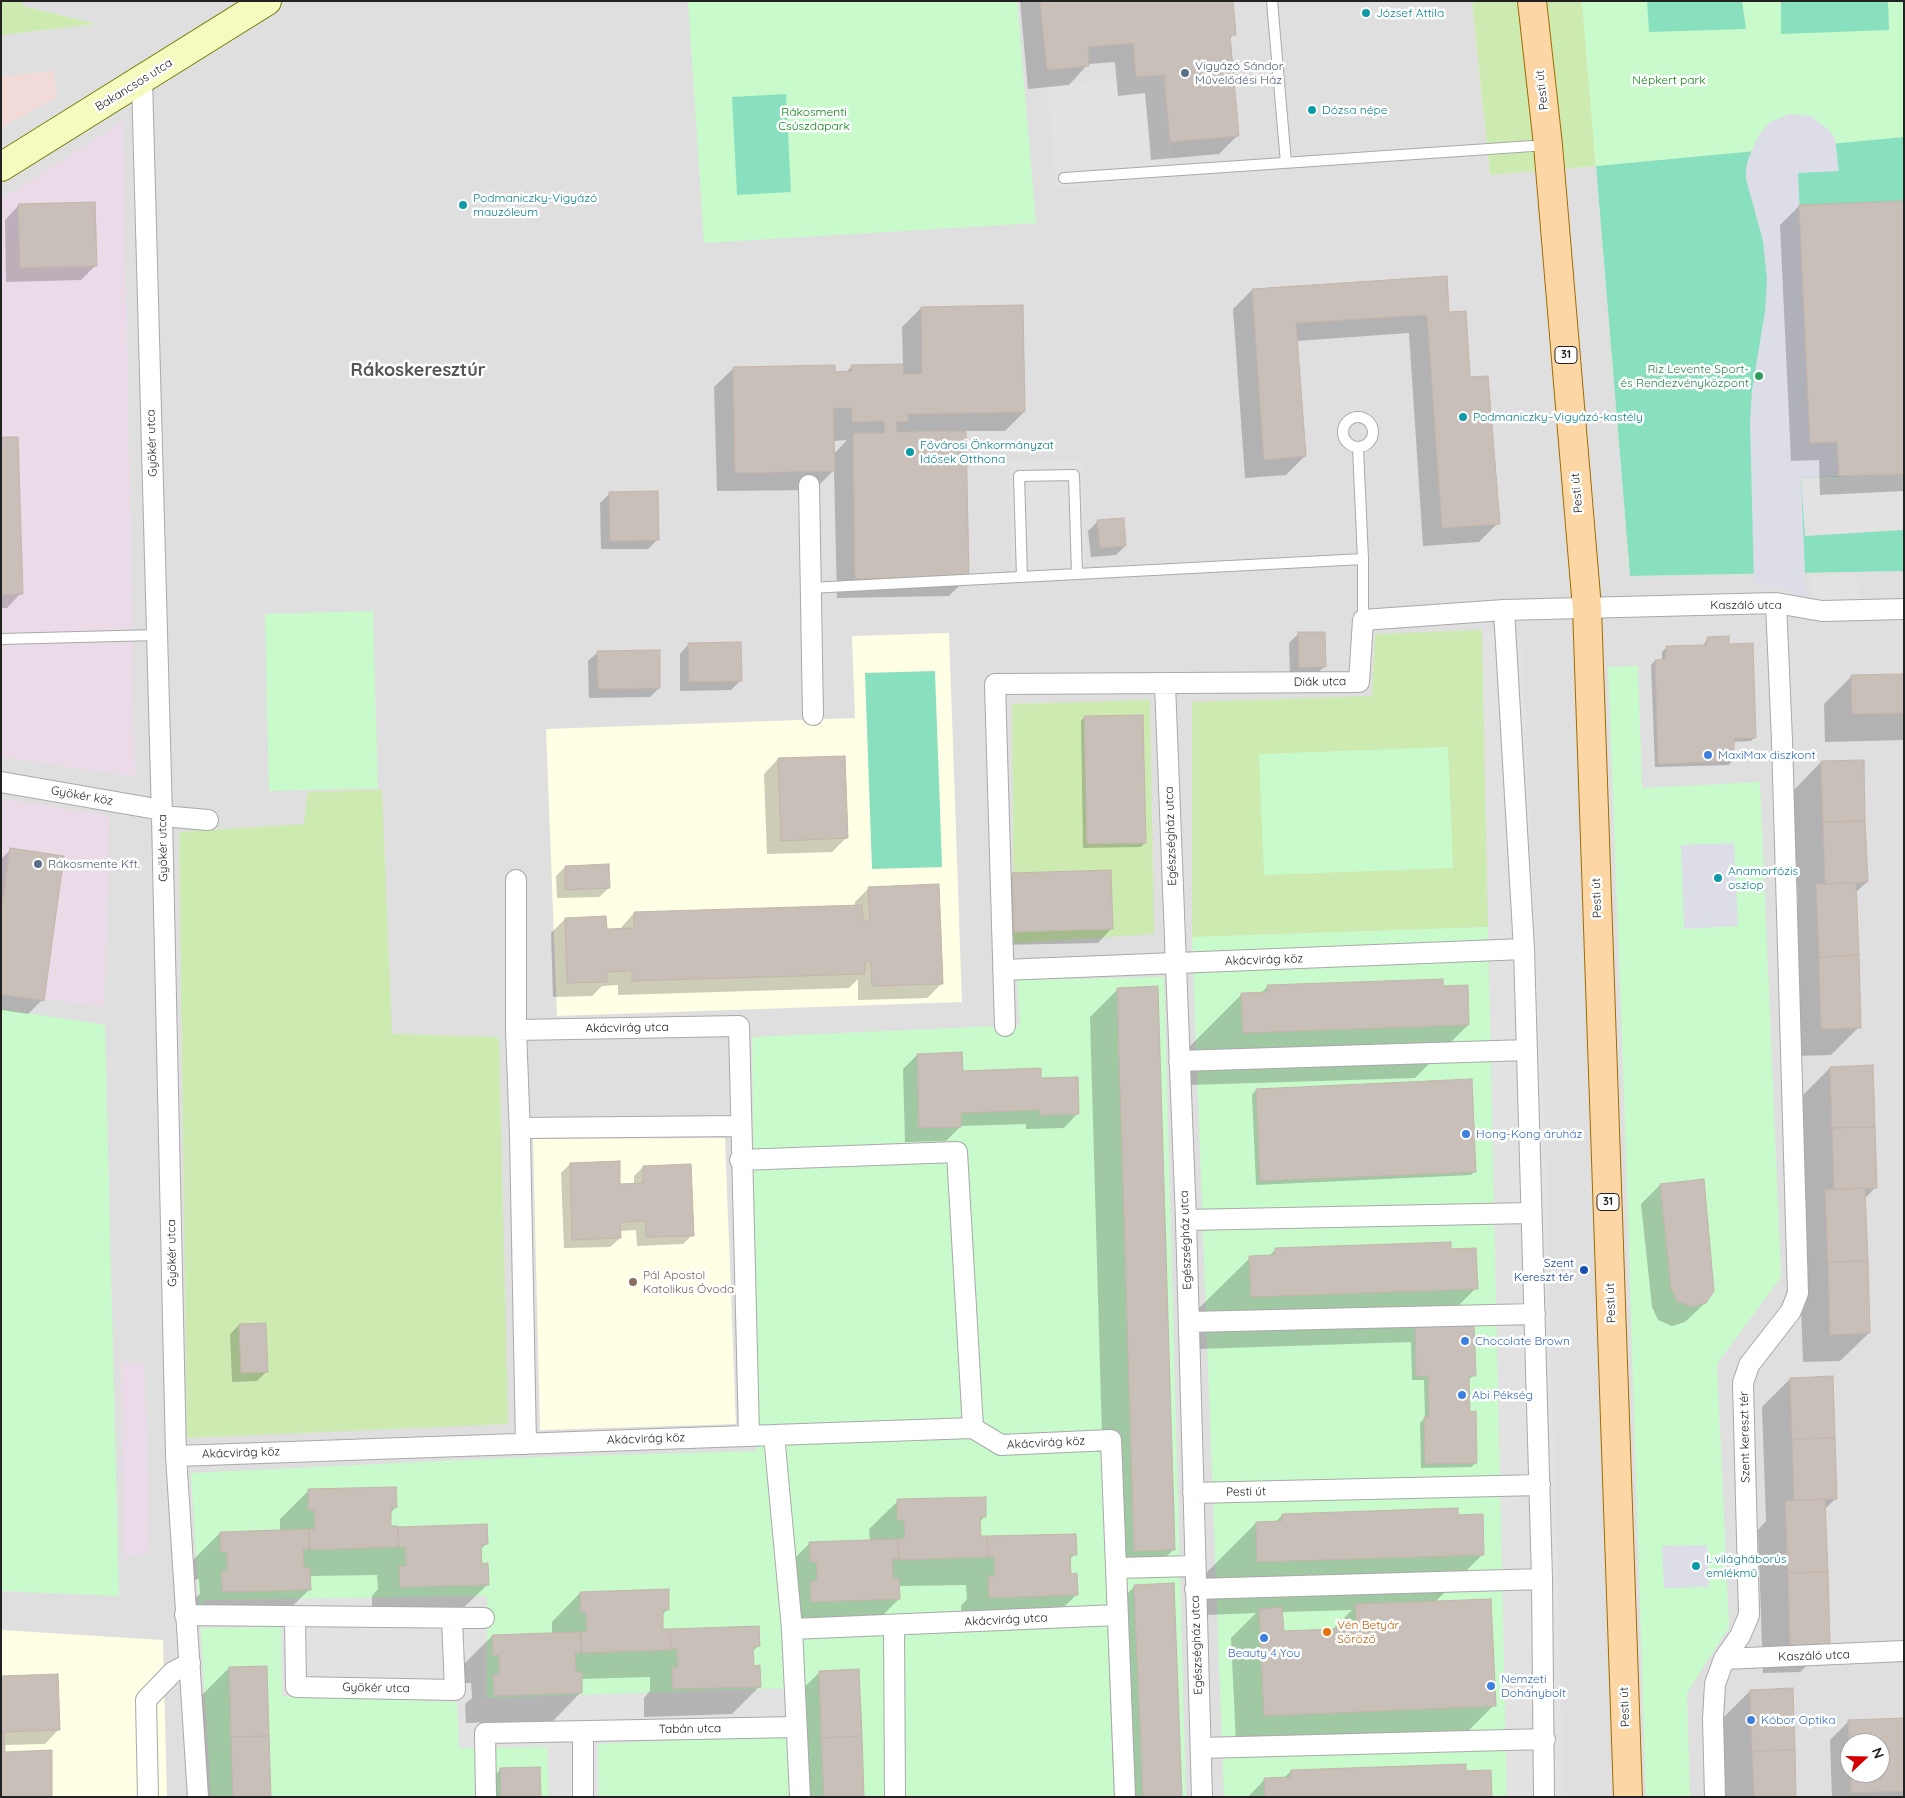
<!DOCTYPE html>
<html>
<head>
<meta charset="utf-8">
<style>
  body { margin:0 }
  #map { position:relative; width:1905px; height:1798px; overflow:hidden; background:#f2efe9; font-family:Quicksand,sans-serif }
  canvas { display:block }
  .frame { position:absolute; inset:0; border:2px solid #222; pointer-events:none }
  .north { position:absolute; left:1840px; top:1733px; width:50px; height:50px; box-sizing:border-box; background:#fff; border:1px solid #a7a7a7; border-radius:50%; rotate:69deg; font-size:14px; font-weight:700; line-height:20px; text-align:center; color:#222 }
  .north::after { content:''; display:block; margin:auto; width:18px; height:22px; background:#d40000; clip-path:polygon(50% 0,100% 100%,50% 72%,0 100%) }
</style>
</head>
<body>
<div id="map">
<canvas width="1905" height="1798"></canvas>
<div class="frame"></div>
<div class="north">N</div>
</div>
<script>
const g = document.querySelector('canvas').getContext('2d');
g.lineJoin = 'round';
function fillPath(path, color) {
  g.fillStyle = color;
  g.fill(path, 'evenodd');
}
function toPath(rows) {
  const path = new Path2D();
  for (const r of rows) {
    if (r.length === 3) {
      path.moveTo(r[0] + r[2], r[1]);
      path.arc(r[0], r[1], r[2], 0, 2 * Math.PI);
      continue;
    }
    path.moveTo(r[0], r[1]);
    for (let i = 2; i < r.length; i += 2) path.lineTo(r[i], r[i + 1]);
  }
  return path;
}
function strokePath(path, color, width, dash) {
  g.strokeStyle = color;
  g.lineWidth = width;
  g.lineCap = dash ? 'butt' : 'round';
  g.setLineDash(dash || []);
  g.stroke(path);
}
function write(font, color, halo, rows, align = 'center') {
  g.font = font + ' Quicksand,sans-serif';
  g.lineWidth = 5;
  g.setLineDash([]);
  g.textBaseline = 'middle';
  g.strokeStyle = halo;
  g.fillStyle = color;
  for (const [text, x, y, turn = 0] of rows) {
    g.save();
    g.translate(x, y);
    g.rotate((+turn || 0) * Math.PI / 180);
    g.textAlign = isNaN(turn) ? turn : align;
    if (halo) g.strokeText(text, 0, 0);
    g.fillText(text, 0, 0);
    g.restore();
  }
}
fillPath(toPath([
  [22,1,1472,1,1490,175,1596,166,1630,576,1904,571,1904,1797,1,1797,1,35,96,24,22,6],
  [1850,1743,1880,1743,1880,1773,1850,1773]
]), '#e0dfdf');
fillPath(toPath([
  [54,71,57,97,1,128,1,76]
]), '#f2dad9');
fillPath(toPath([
  [123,121,135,777,1,757,1,200],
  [1,799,110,816,104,1007,1,992],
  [121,1362,144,1362,150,1553,124,1556]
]), '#ebdbe8');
fillPath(toPath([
  [949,633,962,1002,557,1016,546,729,855,718,852,636],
  [725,1138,736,1424,540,1430,533,1139],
  [1,1630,163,1640,167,1797,1,1797]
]), '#ffffe5');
fillPath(toPath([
  [1,1,22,1,23,6,97,24,1,35],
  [1472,1,1582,1,1596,166,1490,175],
  [1482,630,1488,927,1192,937,1192,702,1372,696,1375,634],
  [1150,700,1154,934,1014,943,1012,704],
  [382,790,392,1034,499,1037,508,1424,187,1438,179,832,304,824,308,792]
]), '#cdebb0');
fillPath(toPath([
  [688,1,1017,1,1036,223,704,243],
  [1582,1,1904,1,1904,137,1596,166],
  [373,611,378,788,269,791,265,614],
  [1638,666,1642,788,1760,782,1781,1277,1717,1364,1729,1627,1687,1693,1690,1797,1646,1797,1624,1095,1608,667],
  [1448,747,1453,868,1264,875,1259,754],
  [1488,927,1507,1797,1224,1797,1192,937],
  [1164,977,1186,1797,211,1797,191,1473,506,1458,757,1451,752,1037,1020,1025,1017,980],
  [1,1009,105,1025,119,1596,1,1591]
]), '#c8facc');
fillPath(toPath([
  [1647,1,1742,1,1746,29,1649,32],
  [1781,1,1888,1,1889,30,1781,34],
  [786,94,791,192,737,195,732,97],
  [1904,137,1904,571,1630,576,1596,166],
  [935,671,942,867,872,869,865,673]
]), '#88e0be');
fillPath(toPath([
  [1164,75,1173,178,1056,188,1047,85],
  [1082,460,1086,573,1012,577,1008,462],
  [1904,474,1904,530,1805,536,1801,478],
  [1857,573,1858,600,1812,602,1811,575],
  [1482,630,1521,635,1544,1105,1564,1797,1507,1797],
  [487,1596,487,1698,788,1688,789,1735,598,1744,599,1797,549,1797,547,1747,459,1748,457,1702,282,1696,281,1627,202,1628,203,1600]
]), '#e2e2e2');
fillPath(toPath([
  [1790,114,1811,116,1829,130,1835,138,1839,171,1798,173,1810,442,1837,442,1839,476,1801,478,1806,598,1782,587,1754,585,1750,422,1752,390,1765,311,1767,280,1763,241,1746,179,1746,168,1749,157,1759,135,1770,122],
  [1734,843,1738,926,1684,929,1681,845],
  [1707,1545,1709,1587,1664,1588,1662,1546]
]), '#dddde8');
fillPath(toPath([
  [1020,1,1232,1,1234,34,1229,39,1238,135,1219,154,1151,160,1145,93,1118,96,1115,62,1088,64,1069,85,1028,89],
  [1904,202,1904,491,1820,495,1819,460,1791,461,1780,225,1799,206],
  [19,205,95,266,81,280,6,282,5,220],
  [1446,278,1448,313,1469,379,1498,523,1479,542,1423,546,1409,333,1296,341,1305,456,1286,475,1245,478,1233,309,1252,290],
  [921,308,1024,412,1005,431,965,431,968,577,949,596,837,598,834,470,814,490,717,491,714,387,734,368,845,373,852,366,903,365,902,327],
  [847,440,833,455,833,441],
  [1,439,21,593,7,608,1,608],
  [610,493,658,539,648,549,601,549,600,503],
  [1097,522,1125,546,1116,555,1091,557,1088,531],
  [1298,634,1325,666,1315,675,1290,676,1289,643],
  [1707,639,1728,645,1755,737,1751,741,1732,742,1733,760,1729,765,1655,767,1651,665,1655,661,1662,661,1662,652,1666,648,1703,646],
  [689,644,740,681,731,690,680,691,680,654],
  [598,652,659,688,650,697,589,698,588,661],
  [1904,675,1904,740,1825,742,1824,704,1852,676],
  [1085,717,1145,842,1141,847,1083,848,1081,721],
  [778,759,846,838,832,852,767,854,764,774],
  [1821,762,1867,882,1855,893,1859,1027,1831,1055,1794,1056,1789,913,1798,905,1793,791],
  [11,849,42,1000,28,1014,1,1010,1,859],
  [565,867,609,888,599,897,557,898,556,876],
  [1013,874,1112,928,1098,943,1000,945,998,888],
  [869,888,941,984,927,998,858,1000,858,979,849,988,618,995,618,985,602,986,592,996,553,997,551,933,565,919,606,930,620,929,634,913,855,906,855,902],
  [1268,986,1468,1025,1415,1078,1190,1085,1189,1047,1242,994,1260,994],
  [1118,989,1174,1549,1146,1577,1106,1578,1090,1017],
  [917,1055,962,1072,1040,1080,1078,1113,1064,1128,1026,1129,1026,1124,961,1126,946,1141,905,1142,903,1069],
  [1830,1068,1876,1187,1864,1199,1869,1333,1840,1361,1803,1362,1798,1219,1806,1211,1802,1096],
  [1257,1090,1475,1171,1471,1175,1256,1185,1252,1094],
  [570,1164,619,1185,634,1185,634,1176,643,1167,692,1235,683,1244,637,1246,636,1230,619,1231,620,1238,610,1247,564,1248,561,1173],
  [1660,1185,1705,1303,1685,1322,1672,1326,1658,1320,1652,1307,1641,1204],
  [1276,1249,1450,1250,1476,1288,1437,1327,1474,1375,1468,1380,1469,1413,1476,1463,1471,1467,1421,1468,1420,1423,1425,1418,1424,1380,1412,1380,1411,1342,1198,1349,1197,1310,1250,1258,1268,1257],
  [239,1325,266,1372,257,1381,232,1382,230,1334],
  [1790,1379,1836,1498,1824,1510,1829,1644,1800,1672,1763,1673,1758,1530,1766,1521,1762,1407],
  [308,1491,396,1507,390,1513,390,1528,486,1525,486,1544,480,1550,481,1565,488,1584,459,1612,372,1615,372,1596,378,1589,377,1575,309,1576,310,1589,281,1617,194,1620,193,1600,200,1594,199,1579,193,1580,192,1561,220,1533,280,1531,280,1519],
  [898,1501,985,1516,979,1523,980,1537,1075,1554,1069,1560,1070,1575,1077,1594,1049,1622,962,1625,961,1606,967,1599,966,1585,899,1586,899,1599,871,1627,784,1630,782,1571,810,1543,870,1541,869,1529],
  [1282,1515,1456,1516,1483,1554,1435,1602,1494,1705,1466,1733,1236,1743,1231,1638,1256,1613,1205,1615,1203,1576,1256,1523,1275,1523],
  [1352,1610,1331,1631,1283,1633,1281,1612],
  [1135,1586,1181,1797,1114,1797,1107,1614],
  [580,1593,668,1609,662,1615,662,1630,758,1627,758,1646,752,1652,753,1667,760,1686,732,1714,644,1717,644,1698,650,1691,650,1677,581,1679,581,1692,553,1721,466,1723,465,1704,472,1698,471,1683,465,1683,464,1664,492,1636,552,1634,552,1622],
  [229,1668,270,1797,204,1797,201,1696],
  [820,1672,862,1797,795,1797,791,1700],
  [1,1677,59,1729,45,1744,4,1745,4,1753,50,1797,1,1797],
  [1750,1691,1795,1797,1725,1797,1722,1719],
  [1904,1719,1904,1797,1832,1797,1830,1740,1849,1721],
  [1850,1743,1880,1743,1880,1773,1850,1773],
  [501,1769,539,1797,474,1797],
  [1291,1771,1491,1797,1248,1797,1265,1779,1283,1779]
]), '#0003');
const building = toPath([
  [1040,1,1233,1,1236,35,1230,35,1239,136,1170,142,1164,75,1136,77,1133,43,1088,47,1089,66,1047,70,1040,1],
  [1904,201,1904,474,1839,476,1837,442,1810,443,1799,205,1904,201],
  [95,202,97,266,20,268,18,204,95,202],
  [1447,276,1449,312,1466,311,1470,377,1488,376,1500,524,1442,528,1427,315,1296,323,1306,456,1264,460,1252,289,1447,276],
  [1023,305,1025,412,907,414,908,421,896,422,897,432,966,431,969,577,855,579,853,433,885,433,884,421,852,422,852,408,833,408,835,471,735,473,733,367,835,365,835,372,852,371,851,365,903,364,903,374,922,374,921,307,1023,305],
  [1,437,18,437,23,594,1,595,1,437],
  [658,491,659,540,610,541,609,492,658,491],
  [1124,518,1126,546,1100,548,1097,520,1124,518],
  [1298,632,1325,632,1326,667,1299,667,1298,632],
  [1729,636,1729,644,1753,643,1756,738,1734,738,1734,761,1658,764,1655,660,1666,659,1666,646,1707,645,1707,637,1729,636],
  [741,642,742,681,689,682,688,643,741,642],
  [660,650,660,688,598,689,597,651,660,650],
  [1904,674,1904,713,1852,714,1851,675,1904,674],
  [1143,715,1146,843,1087,844,1084,716,1143,715],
  [845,756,848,838,781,841,778,758,845,756],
  [1864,760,1865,821,1823,822,1821,761,1864,760],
  [1865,821,1868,882,1825,884,1823,822,1865,821],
  [10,848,64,856,44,1001,1,994,1,912,10,848],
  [609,864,610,888,565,890,565,866,609,864],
  [1111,870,1113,929,1014,932,1012,873,1111,870],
  [1856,883,1859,955,1819,957,1816,884,1856,883],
  [939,884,943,984,872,986,871,962,865,962,865,974,632,981,632,971,607,972,607,982,567,983,565,918,606,916,607,929,634,928,634,912,862,905,863,921,870,921,868,887,939,884],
  [1859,955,1861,1028,1821,1029,1819,957,1859,955],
  [1443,979,1443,986,1468,985,1469,1025,1243,1033,1241,993,1268,992,1267,985,1443,979],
  [1158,986,1175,1550,1134,1551,1117,988,1158,986],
  [962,1052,963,1071,1041,1068,1041,1078,1078,1077,1079,1114,1040,1115,1040,1110,961,1113,961,1127,919,1128,917,1054,962,1052],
  [1873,1065,1875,1127,1832,1128,1830,1067,1873,1065],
  [1472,1079,1476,1172,1260,1181,1256,1089,1472,1079],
  [1875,1127,1877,1188,1834,1189,1832,1128,1875,1127],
  [620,1161,620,1184,643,1183,643,1166,691,1164,694,1236,646,1237,645,1221,620,1222,621,1238,572,1240,570,1163,620,1161],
  [1704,1179,1714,1291,1706,1303,1691,1307,1677,1301,1671,1288,1660,1184,1704,1179],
  [1865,1188,1868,1261,1828,1262,1825,1190,1865,1188],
  [1451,1242,1451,1249,1476,1248,1478,1289,1251,1297,1249,1256,1275,1255,1275,1248,1451,1242],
  [1868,1261,1870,1333,1830,1335,1828,1262,1868,1261],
  [266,1323,268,1372,241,1373,239,1324,266,1323],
  [1474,1325,1476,1376,1469,1376,1470,1412,1476,1411,1477,1463,1425,1464,1424,1417,1429,1417,1428,1376,1416,1376,1415,1326,1474,1325],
  [1833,1376,1835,1438,1792,1439,1790,1378,1833,1376],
  [1835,1438,1837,1499,1794,1500,1792,1439,1835,1438],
  [396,1487,397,1507,391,1508,391,1526,398,1526,398,1547,310,1550,309,1529,315,1529,314,1510,308,1510,308,1489,396,1487],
  [986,1497,986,1517,980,1517,981,1536,987,1536,988,1557,899,1560,898,1539,905,1538,904,1520,897,1520,897,1499,986,1497],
  [1825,1499,1828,1572,1788,1573,1785,1501,1825,1499],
  [1458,1508,1458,1515,1483,1514,1484,1555,1257,1562,1256,1522,1282,1521,1282,1514,1458,1508],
  [487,1524,488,1544,481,1545,482,1564,488,1563,489,1585,400,1587,399,1566,406,1566,405,1547,399,1547,398,1527,487,1524],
  [309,1529,309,1549,303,1549,304,1568,310,1568,311,1590,222,1592,221,1571,227,1571,227,1552,220,1552,220,1532,309,1529],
  [1076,1534,1077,1555,1070,1555,1071,1574,1077,1573,1078,1595,989,1598,988,1576,995,1576,994,1557,988,1557,987,1536,1076,1534],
  [898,1539,899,1559,892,1559,893,1578,899,1578,900,1599,811,1602,810,1581,817,1581,817,1562,810,1562,809,1542,898,1539],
  [1828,1572,1830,1644,1790,1646,1788,1573,1828,1572],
  [1174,1583,1182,1797,1143,1797,1134,1585,1174,1583],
  [669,1589,669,1610,663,1610,663,1629,670,1629,671,1650,582,1653,581,1632,587,1631,586,1612,580,1613,580,1592,669,1589],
  [1491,1599,1496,1706,1264,1716,1259,1609,1282,1607,1284,1631,1357,1628,1355,1604,1491,1599],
  [759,1626,760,1646,753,1647,754,1666,760,1665,761,1687,672,1689,672,1668,678,1668,677,1649,671,1649,670,1629,759,1626],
  [580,1632,581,1653,575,1653,576,1672,582,1672,582,1693,494,1696,493,1674,499,1674,499,1655,492,1656,492,1635,580,1632],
  [267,1666,269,1736,231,1737,229,1667,267,1666],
  [859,1669,862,1736,821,1738,819,1671,859,1669],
  [58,1674,60,1730,4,1732,5,1752,52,1750,52,1796,1,1797,1,1676,58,1674],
  [1793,1688,1795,1750,1752,1751,1750,1690,1793,1688],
  [1904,1718,1904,1791,1851,1793,1851,1773,1880,1773,1880,1743,1850,1743,1850,1758,1848,1720,1904,1718],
  [269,1736,271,1797,233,1797,231,1737,269,1736],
  [862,1736,864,1797,824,1797,821,1738,862,1736],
  [1795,1750,1796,1797,1754,1797,1752,1751,1795,1750],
  [1466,1764,1466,1771,1491,1770,1492,1797,1265,1797,1264,1778,1291,1777,1291,1770,1466,1764],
  [540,1767,541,1797,501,1797,500,1768,540,1767]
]);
fillPath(building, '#c7bfb8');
strokePath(building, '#c4b6ab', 1);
const lane = toPath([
  [1272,1,1286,163],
  [1064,178,1547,145],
  [1358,432,15],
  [1358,448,1363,559,1363,620],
  [1022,577,1019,476,1074,475,1077,574],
  [810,588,1363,559],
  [1,639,157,635]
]);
const street = toPath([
  [142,80,162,816,176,1456,198,1797],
  [809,485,813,715],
  [1504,610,1524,949,1542,1579,1544,1797],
  [1165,684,1186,1220,1202,1797],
  [1,782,162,810],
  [162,816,208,820],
  [516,880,516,1030,520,1135,526,1444],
  [1003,970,1524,949],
  [1005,1026,995,684,1359,682,1363,620,1504,610,1776,603,1822,611,1904,609],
  [516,1030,739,1026,749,1435],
  [1179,1061,1527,1050],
  [520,1128,741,1126],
  [740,1160,957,1152,973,1428],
  [1186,1220,1531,1213],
  [1189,1322,1535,1314],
  [774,1435,792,1629,800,1797],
  [176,1456,973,1428,1001,1445,1111,1440,1125,1797],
  [1193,1493,1540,1485],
  [1116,1568,1195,1566],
  [1195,1589,1542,1579],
  [185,1615,484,1618],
  [295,1618,296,1687,455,1690,452,1620],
  [894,1625,895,1797],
  [792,1629,1117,1615],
  [1724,1659,1904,1651],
  [583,1732,583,1797],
  [1201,1748,1545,1739],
  [148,1797,146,1700,173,1672,190,1663],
  [486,1797,485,1733,796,1727],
  [1715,1797,1713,1719,1715,1684,1724,1659,1740,1636,1749,1615,1743,1383,1749,1365,1791,1311,1798,1293,1782,740,1776,603]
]);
const secondary = toPath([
  [1,167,267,1]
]);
const primary = toPath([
  [1532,1,1548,145,1587,608,1628,1797]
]);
strokePath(lane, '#a9a9a9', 12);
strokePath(street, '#a9a9a9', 22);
strokePath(secondary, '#707d05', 30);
strokePath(primary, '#a06b00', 30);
strokePath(lane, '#fff', 10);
strokePath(street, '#fff', 20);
strokePath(secondary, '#f7fabf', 28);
strokePath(primary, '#fcd6a4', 28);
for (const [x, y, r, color] of [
  [1366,13,5,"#0f9aa8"],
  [1185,73,5,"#5c6f8a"],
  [1312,110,5,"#0f9aa8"],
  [463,205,5,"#0f9aa8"],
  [1759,376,5,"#2e9e5b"],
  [1463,417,5,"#0f9aa8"],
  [910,452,5,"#0f9aa8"],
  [1708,755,5,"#3f7fe0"],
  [38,864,5,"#5c6f8a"],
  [1718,878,5,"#0f9aa8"],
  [1466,1134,5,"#3f7fe0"],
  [1584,1270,5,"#1a4fb4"],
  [633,1282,5,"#8d6e63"],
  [1465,1341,5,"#3f7fe0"],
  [1462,1395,5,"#3f7fe0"],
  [1696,1566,5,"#0f9aa8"],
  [1327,1632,5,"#e8710a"],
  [1264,1638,5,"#3f7fe0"],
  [1491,1686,5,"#3f7fe0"],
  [1751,1720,5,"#3f7fe0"]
]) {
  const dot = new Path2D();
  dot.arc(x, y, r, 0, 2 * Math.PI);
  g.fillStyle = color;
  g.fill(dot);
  strokePath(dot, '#fff', 2);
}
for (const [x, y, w] of [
  [1566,355,22],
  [1608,1202,22]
]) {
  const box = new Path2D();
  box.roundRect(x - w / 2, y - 8.5, w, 17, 4);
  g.fillStyle = '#fff';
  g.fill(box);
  strokePath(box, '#222', 1);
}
write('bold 11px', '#222', null, [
  ["31",1566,355],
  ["31",1608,1202]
]);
write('12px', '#0d838f', '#fff', [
  ["József Attila",1376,13],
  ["Dózsa népe",1322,110],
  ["Podmaniczky-Vigyázó",473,198],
  ["mauzóleum",473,212],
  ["Podmaniczky–Vigyázó-kastély",1473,417],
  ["Fővárosi Önkormányzat",920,445],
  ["Idősek Otthona",920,459],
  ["Anamorfózis",1728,871],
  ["oszlop",1728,885],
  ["I. világháborús",1706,1559],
  ["emlékmű",1706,1573]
], 'left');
write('12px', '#4e5e75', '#fff', [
  ["Vigyázó Sándor",1195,66],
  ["Művelődési Ház",1195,80],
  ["Rákosmente Kft.",48,864]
], 'left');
write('12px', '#0c8416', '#fff', [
  ["Népkert park",1669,80],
  ["Rákosmenti",814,112],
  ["Csúszdapark",814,126]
]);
write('12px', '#222', '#fff', [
  ["Bakancsos utca",134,85,-32],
  ["Pesti út",1542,90,-96],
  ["Gyökér utca",152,443,-92],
  ["Pesti út",1577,493,-95],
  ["Kaszáló utca",1746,605],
  ["Diák utca",1320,682,-1],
  ["Gyökér köz",82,796,10],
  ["Egészségház utca",1171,836,-92],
  ["Gyökér utca",163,848,-91],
  ["Pesti út",1597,898,-92],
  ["Akácvirág köz",1264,960,-2],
  ["Akácvirág utca",627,1028,-1],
  ["Egészségház utca",1186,1240,-92],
  ["Gyökér utca",172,1253,-91],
  ["Pesti út",1611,1303,-92],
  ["Szent kereszt tér",1745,1437,-91],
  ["Akácvirág köz",646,1439,-2],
  ["Akácvirág köz",1046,1443,-3],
  ["Akácvirág köz",241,1453,-2],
  ["Pesti út",1246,1492,-1],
  ["Akácvirág utca",1006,1620,-3],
  ["Egészségház utca",1197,1645,-92],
  ["Kaszáló utca",1814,1656,-2],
  ["Gyökér utca",376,1688,1],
  ["Pesti út",1625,1707,-92],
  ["Tabán utca",690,1729,-1]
]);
write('12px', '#27864d', '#fff', [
  ["Riz Levente Sport-",1749,369],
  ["és Rendezvényközpont",1749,383]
], 'right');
write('12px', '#366cbe', '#fff', [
  ["MaxiMax diszkont",1718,755],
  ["Hong-Kong áruház",1476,1134],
  ["Chocolate Brown",1475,1341],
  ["Abi Pékség",1472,1395],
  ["Beauty 4 You",1264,1653,"center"],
  ["Nemzeti",1501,1679],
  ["Dohánybolt",1501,1693],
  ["Kóbor Optika",1761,1720]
], 'left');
write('12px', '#164399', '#fff', [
  ["Szent",1574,1263],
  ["Kereszt tér",1574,1277]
], 'right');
write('12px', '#785e54', '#fff', [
  ["Pál Apostol",643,1275],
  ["Katolikus Óvoda",643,1289]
], 'left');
write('12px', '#c56008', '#fff', [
  ["Vén Betyár",1337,1625],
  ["Söröző",1337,1639]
], 'left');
write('bold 18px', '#555', '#fff', [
  ["Rákoskeresztúr",418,371]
]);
</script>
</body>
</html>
